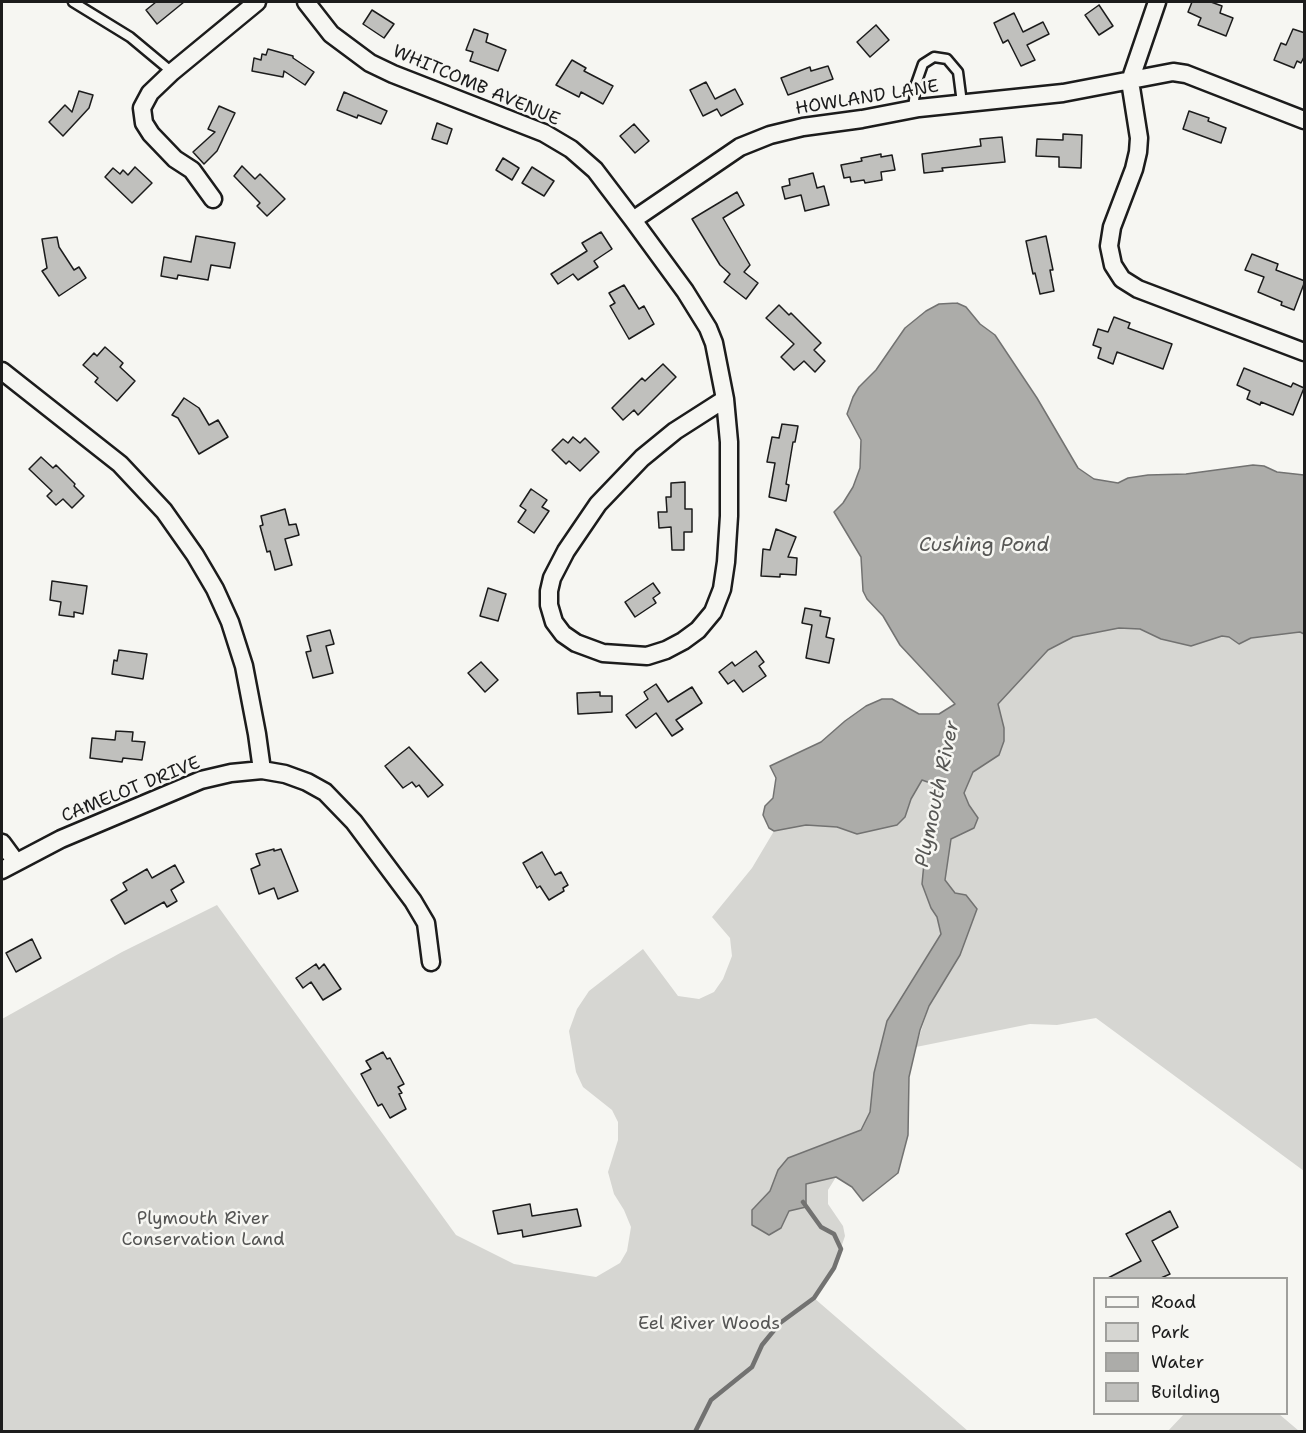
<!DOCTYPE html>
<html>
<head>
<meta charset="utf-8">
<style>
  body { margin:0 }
  #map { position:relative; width:1306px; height:1433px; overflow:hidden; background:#f6f6f2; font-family:"Shantell Sans",sans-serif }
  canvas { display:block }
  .frame { position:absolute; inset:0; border:3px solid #1c1c1c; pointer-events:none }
  .legend { position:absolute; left:1093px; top:1277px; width:195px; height:138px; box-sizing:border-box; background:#f6f6f2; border:2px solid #9f9f9c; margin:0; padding:8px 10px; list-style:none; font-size:18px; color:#1c1c1c }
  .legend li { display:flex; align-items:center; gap:12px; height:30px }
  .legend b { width:30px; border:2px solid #9f9f9c }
</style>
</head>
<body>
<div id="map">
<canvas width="1306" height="1433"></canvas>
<div class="frame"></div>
<ul class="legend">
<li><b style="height:8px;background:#f6f6f2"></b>Road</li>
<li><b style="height:16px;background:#d6d6d2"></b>Park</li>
<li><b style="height:16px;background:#acaca9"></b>Water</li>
<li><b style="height:16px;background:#c0c0bd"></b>Building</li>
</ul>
</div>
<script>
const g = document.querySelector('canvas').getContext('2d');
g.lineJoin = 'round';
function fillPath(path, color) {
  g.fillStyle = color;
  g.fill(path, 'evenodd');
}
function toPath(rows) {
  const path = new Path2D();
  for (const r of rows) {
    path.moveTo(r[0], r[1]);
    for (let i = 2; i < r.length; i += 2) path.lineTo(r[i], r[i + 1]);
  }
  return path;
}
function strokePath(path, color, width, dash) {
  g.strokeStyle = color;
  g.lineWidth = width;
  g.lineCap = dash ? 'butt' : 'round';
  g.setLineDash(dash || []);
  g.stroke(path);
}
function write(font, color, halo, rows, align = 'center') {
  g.font = font + ' "Shantell Sans",sans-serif';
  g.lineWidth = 5;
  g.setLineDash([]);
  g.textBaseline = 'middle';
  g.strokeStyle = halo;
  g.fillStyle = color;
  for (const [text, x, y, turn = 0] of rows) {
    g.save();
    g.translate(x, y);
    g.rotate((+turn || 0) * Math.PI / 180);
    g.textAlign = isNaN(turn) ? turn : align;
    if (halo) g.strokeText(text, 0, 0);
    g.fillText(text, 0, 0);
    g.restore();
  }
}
fillPath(toPath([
  [1119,628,1140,629,1161,639,1191,646,1222,636,1229,636,1239,644,1251,638,1300,632,1304,634,1304,1171,1096,1018,1057,1025,1030,1024,916,1047,929,1006,960,955,955,893,945,880,949,847,951,839,974,828,964,793,973,772,999,755,1004,728,998,704,1048,650,1073,637],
  [922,780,933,784,933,805,926,842,922,884,931,908,937,917,941,934,913,978,874,1073,870,1112,860,1130,831,1142,778,1170,770,1191,752,1209,752,1224,769,1235,781,1228,789,1211,806,1184,836,1177,828,1190,828,1204,843,1226,845,1236,834,1268,814,1298,968,1431,2,1431,2,1019,122,952,217,905,456,1235,514,1264,596,1277,620,1263,627,1251,631,1227,624,1210,614,1194,608,1172,618,1140,618,1122,612,1110,583,1087,576,1072,569,1031,577,1009,589,991,643,949,678,996,699,999,714,992,723,979,732,956,730,938,712,917,752,868,774,831,806,825,837,827,857,834,905,817,911,799],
  [1184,1414,1279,1414,1299,1431,1168,1431]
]), '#d6d6d2');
const water = toPath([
  [957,303,966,307,980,324,995,335,1037,398,1078,468,1094,479,1118,483,1128,478,1148,475,1186,474,1253,465,1264,466,1277,472,1304,475,1304,634,1300,632,1251,638,1239,644,1229,637,1222,636,1191,646,1161,639,1140,629,1119,628,1073,637,1048,650,998,704,1004,728,1004,741,999,755,973,772,964,793,969,805,978,818,974,828,951,839,945,880,955,893,966,895,977,909,960,955,929,1006,920,1030,909,1077,908,1135,898,1173,863,1201,852,1187,836,1177,806,1184,806,1207,789,1211,781,1228,769,1235,752,1225,752,1210,770,1191,778,1170,788,1158,861,1130,870,1112,874,1073,887,1021,941,934,937,917,931,908,922,884,926,842,933,805,933,784,922,780,911,799,905,817,897,825,857,834,837,827,806,825,774,831,769,828,763,815,765,806,773,798,776,778,770,766,821,742,845,721,866,706,882,699,892,699,919,714,939,714,955,704,900,645,883,616,867,599,863,591,861,557,834,512,843,503,853,487,860,468,861,440,847,414,853,397,859,387,876,370,905,328,926,311,939,304,957,303]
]);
fillPath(water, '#acaca9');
strokePath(water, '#727271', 1.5);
strokePath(toPath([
  [695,1432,711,1400,752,1367,762,1345,780,1323,814,1298,834,1268,841,1249,834,1234,821,1227,803,1202]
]), '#727271', 4.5);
const building = toPath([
  [156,2,184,2,157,24,146,10,156,2],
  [1192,2,1211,2,1222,6,1220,13,1233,18,1226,36,1198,25,1201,18,1188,12,1192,2],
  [1099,5,1113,26,1099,35,1085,15,1099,5],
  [372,10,394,24,384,38,363,24,372,10],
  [1014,13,1023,32,1043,22,1049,34,1027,45,1035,60,1021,66,1008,40,1003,43,994,23,1014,13],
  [876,25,889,40,870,57,857,42,876,25],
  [474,29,488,34,486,42,506,50,498,71,470,61,473,52,466,50,474,29],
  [1293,29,1305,33,1305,55,1301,63,1297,61,1294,68,1274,60,1281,43,1286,45,1293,29],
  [268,49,293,56,293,58,314,72,305,85,284,71,283,77,252,71,254,58,261,60,262,54,266,55,268,49],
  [572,60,586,68,584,71,613,86,603,104,581,92,579,97,556,85,572,60],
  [828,66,833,79,788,95,781,78,810,67,811,71,828,66],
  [706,82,715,99,735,89,743,104,721,116,717,109,703,116,690,90,706,82],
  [79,91,93,95,89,108,63,136,49,122,65,105,72,112,79,91],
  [344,92,387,111,381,124,358,115,357,118,337,110,344,92],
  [219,106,235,113,217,151,204,164,193,152,215,132,208,129,219,106],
  [1189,111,1209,118,1208,121,1226,128,1221,143,1183,129,1189,111],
  [437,123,452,129,447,144,432,139,437,123],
  [634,124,649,141,635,153,620,136,634,124],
  [1063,134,1082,135,1081,168,1059,167,1059,157,1036,156,1037,139,1063,140,1063,134],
  [1002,137,1005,162,942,168,943,171,924,173,922,154,981,146,980,139,1002,137],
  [881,154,881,157,892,155,895,170,881,172,882,180,865,183,864,180,851,182,850,177,844,178,841,165,862,161,861,158,881,154],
  [503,158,519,168,512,180,496,170,503,158],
  [242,166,255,179,260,174,285,199,267,216,257,206,260,203,234,176,242,166],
  [135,167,152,183,132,203,105,177,113,168,120,174,123,170,128,175,135,167],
  [532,167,554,181,544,196,522,183,532,167],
  [813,173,817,188,824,186,829,205,805,211,801,195,785,199,782,187,790,185,789,179,813,173],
  [737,192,744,205,723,218,750,265,744,272,758,283,746,299,724,282,730,274,720,265,692,219,737,192],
  [601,232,612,249,594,261,598,267,578,280,573,274,558,284,551,274,587,251,582,243,601,232],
  [196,236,235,243,230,268,211,265,208,280,178,275,177,279,161,276,164,257,191,262,196,236],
  [1046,236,1053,270,1050,270,1054,291,1040,294,1035,273,1033,274,1026,241,1046,236],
  [57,237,59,247,74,270,79,267,86,278,59,296,42,271,47,268,42,239,57,237],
  [1252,254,1278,264,1276,270,1305,281,1294,310,1281,305,1282,302,1258,292,1264,277,1245,270,1252,254],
  [624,285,639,309,644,306,654,324,629,339,610,306,615,303,609,293,624,285],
  [779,305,789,315,791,313,821,343,814,350,825,361,815,372,804,361,794,370,781,357,794,344,766,318,779,305],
  [1114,317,1130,323,1128,328,1172,344,1163,369,1117,352,1113,364,1098,358,1101,348,1093,345,1098,329,1108,332,1114,317],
  [105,347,123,363,120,367,135,381,117,401,95,382,98,378,83,365,94,353,97,356,105,347],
  [663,364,676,377,638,415,634,410,623,420,612,408,642,378,645,381,663,364],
  [1244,368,1291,387,1293,383,1304,388,1293,415,1261,402,1260,405,1247,399,1250,391,1237,385,1244,368],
  [184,398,199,408,209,425,218,420,228,437,199,454,178,418,172,415,184,398],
  [782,424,798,426,795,442,793,442,786,484,789,485,786,501,769,497,775,463,767,462,772,437,779,438,782,424],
  [573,437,580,443,585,438,599,452,580,471,569,461,566,464,552,450,563,439,568,443,573,437],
  [41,457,53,468,56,465,75,484,74,486,84,496,72,508,63,499,56,505,47,496,52,491,29,469,41,457],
  [685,482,685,509,692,509,692,532,684,532,684,550,672,550,671,527,659,528,658,512,667,512,666,497,671,497,671,483,685,482],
  [531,489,547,500,542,507,549,511,534,533,518,522,526,510,520,506,531,489],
  [285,509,289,525,296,524,299,535,285,539,292,565,275,570,270,551,267,552,260,526,263,525,261,516,285,509],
  [776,529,796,537,788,557,797,558,796,575,780,574,780,577,761,576,763,549,770,550,776,529],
  [52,581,87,586,83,614,74,612,74,617,59,615,61,602,50,600,52,581],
  [653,583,660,593,653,598,656,603,635,617,625,602,653,583],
  [488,588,506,594,498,621,480,616,488,588],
  [805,608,821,611,820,616,830,618,826,637,834,639,829,663,806,658,812,625,802,623,805,608],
  [330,630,334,644,326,646,333,673,313,678,306,652,311,651,307,636,330,630],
  [119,650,147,654,143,679,112,674,114,660,117,661,119,650],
  [756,651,764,662,759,666,766,676,743,692,734,680,728,684,719,672,732,662,735,666,756,651],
  [481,662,498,680,485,692,468,673,481,662],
  [656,684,668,702,692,687,702,703,676,720,683,729,672,736,656,713,636,728,626,715,648,699,644,692,656,684],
  [600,692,600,696,612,696,612,712,578,714,577,693,600,692],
  [116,731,133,732,132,741,145,742,142,760,123,758,122,762,90,758,92,738,115,740,116,731],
  [409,747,443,785,428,797,419,785,416,787,412,782,403,788,385,766,409,747],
  [274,849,274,851,281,849,298,891,278,899,274,888,259,894,251,869,260,865,256,854,274,849],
  [542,852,555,875,561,872,568,885,563,888,564,891,549,900,540,886,537,888,523,863,542,852],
  [175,865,184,882,171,890,177,901,167,907,164,902,125,924,111,900,127,890,123,883,147,869,152,878,175,865],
  [32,939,41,958,16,972,6,953,32,939],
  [316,964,319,969,324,964,341,989,323,1000,311,982,303,988,296,978,316,964],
  [383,1052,387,1059,390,1058,404,1084,398,1087,402,1093,399,1094,406,1109,390,1118,382,1104,378,1106,361,1074,371,1069,366,1061,383,1052],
  [530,1204,532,1216,577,1209,581,1226,523,1237,522,1230,498,1234,493,1211,530,1204],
  [1170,1211,1178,1227,1152,1241,1170,1274,1161,1278,1108,1278,1141,1261,1126,1234,1170,1211]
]);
fillPath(building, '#c0c0bd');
strokePath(building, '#1c1c1c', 1.5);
const lane = toPath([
  [73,2,130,37,172,72],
  [913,109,916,84,923,64,934,57,947,59,958,72,962,103]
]);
const street = toPath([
  [306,2,331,34,370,63,393,74,544,133,571,149,595,170,633,220,685,291,708,328,714,343,725,399,729,442,729,516,726,562,722,589,713,612,698,630,683,641,666,650,647,656,603,653,576,643,563,634,554,622,549,605,549,591,552,578,566,551,598,504,642,458,675,431,725,399],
  [1157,2,1130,81,1139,138,1138,152,1134,169,1112,227,1109,246,1113,265,1122,279,1138,289,1304,352],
  [213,199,192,170,175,159,151,134,144,123,142,108,150,93,172,72,257,2],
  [633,220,740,147,770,135,803,127,862,119,919,108,1063,93,1173,72,1186,74,1304,120],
  [2,371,120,464,164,511,195,555,215,589,230,622,244,666,257,734,262,770],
  [2,843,16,862],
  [2,870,61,839,201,780,231,773,262,770,285,774,307,782,325,792,354,822,413,901,426,923,431,962]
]);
strokePath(lane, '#1c1c1c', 13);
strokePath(street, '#1c1c1c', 21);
strokePath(lane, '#f6f6f2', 8);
strokePath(street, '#f6f6f2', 16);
write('18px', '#1c1c1c', '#f6f6f2', [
  ["WHITCOMB AVENUE",476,86,23],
  ["HOWLAND LANE",867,98,-9],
  ["CAMELOT DRIVE",131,790,-22]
]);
write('18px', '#545453', '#f6f6f2', [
  ["Plymouth River",203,1219],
  ["Conservation Land",203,1240],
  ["Eel River Woods",709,1324]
]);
write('italic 20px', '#565654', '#f6f6f2', [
  ["Cushing Pond",984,546],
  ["Plymouth River",938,794,-78]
]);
</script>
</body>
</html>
